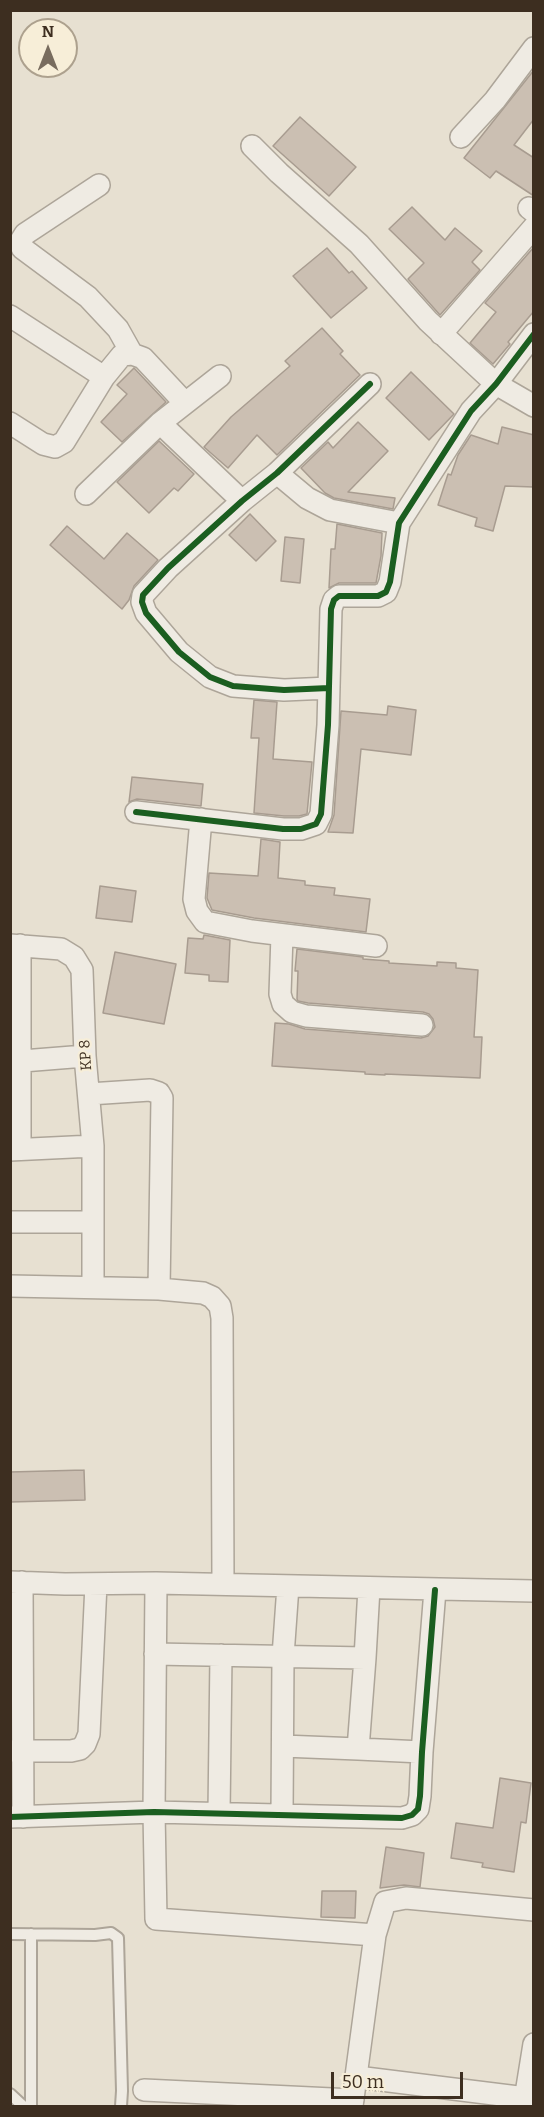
<!DOCTYPE html>
<html>
<head>
<meta charset="utf-8">
<style>
  body { margin:0 }
  #map { position:relative; width:544px; height:2117px; overflow:hidden; background:#e7e0d1; font-family:Bitter,serif }
  canvas { display:block }
  .frame { position:absolute; inset:0; border:12px solid #3d2e20; pointer-events:none }
  .north { position:absolute; left:18px; top:18px; width:60px; height:60px; box-sizing:border-box; background:#f7eed8; border:2px solid #ada18e; border-radius:50%; rotate:0deg; font-size:16px; font-weight:700; line-height:24px; text-align:center; color:#3d2e20 }
  .north::after { content:''; display:block; margin:auto; width:21px; height:27px; background:#786c5e; clip-path:polygon(50% 0,100% 100%,50% 72%,0 100%) }
  .scale { position:absolute; left:331px; top:2072px; width:132px; height:27px; box-sizing:border-box; border:3px solid #3d2e20; border-top:0; padding-left:8px; font-size:18px; line-height:21px; white-space:nowrap; color:#3d2e20; -webkit-text-stroke:4px #f7eed8; paint-order:stroke }
</style>
</head>
<body>
<div id="map">
<canvas width="544" height="2117"></canvas>
<div class="frame"></div>
<div class="north">N</div>
<div class="scale">50 m</div>
</div>
<script>
const g = document.querySelector('canvas').getContext('2d');
g.lineJoin = 'round';
function fillPath(path, color) {
  g.fillStyle = color;
  g.fill(path, 'evenodd');
}
function toPath(rows) {
  const path = new Path2D();
  for (const r of rows) {
    path.moveTo(r[0], r[1]);
    for (let i = 2; i < r.length; i += 2) path.lineTo(r[i], r[i + 1]);
  }
  return path;
}
function strokePath(path, color, width, dash) {
  g.strokeStyle = color;
  g.lineWidth = width;
  g.lineCap = dash ? 'butt' : 'round';
  g.setLineDash(dash || []);
  g.stroke(path);
}
function write(font, color, halo, rows, align = 'center') {
  g.font = font + ' Bitter,serif';
  g.lineWidth = 4.5;
  g.setLineDash([]);
  g.textBaseline = 'middle';
  g.strokeStyle = halo;
  g.fillStyle = color;
  for (const [text, x, y, turn = 0] of rows) {
    g.save();
    g.translate(x, y);
    g.rotate((+turn || 0) * Math.PI / 180);
    g.textAlign = isNaN(turn) ? turn : align;
    if (halo) g.strokeText(text, 0, 0);
    g.fillText(text, 0, 0);
    g.restore();
  }
}
const building = toPath([
  [534,70,534,119,514,145,534,158,534,196,496,171,490,178,464,158,534,70],
  [300,117,356,167,329,196,273,146,300,117],
  [412,207,445,240,455,228,482,251,472,262,480,270,440,315,408,279,424,263,389,229,412,207],
  [534,247,534,311,508,342,510,344,493,364,470,343,496,312,485,303,534,247],
  [327,248,349,273,352,271,367,288,331,318,293,276,327,248],
  [322,328,343,351,340,354,360,375,277,455,257,435,228,468,204,447,231,417,290,366,285,361,322,328],
  [134,368,166,402,122,442,101,422,127,394,117,385,134,368],
  [411,372,454,414,429,440,386,398,411,372],
  [358,422,388,451,348,492,395,498,393,509,334,498,325,493,301,468,328,442,333,448,358,422],
  [502,427,534,435,534,487,505,486,493,531,475,526,477,518,438,505,448,474,451,475,458,455,471,435,498,444,502,427],
  [159,441,194,474,178,491,174,488,149,513,117,482,159,441],
  [250,514,276,541,256,561,229,535,250,514],
  [337,524,382,533,381,556,376,583,339,583,329,588,331,549,335,549,337,524],
  [67,526,104,559,127,533,158,560,134,586,129,600,122,609,50,545,67,526],
  [285,537,304,539,300,583,281,581,285,537],
  [254,700,277,702,273,759,312,762,307,814,299,816,284,816,254,813,259,738,251,738,254,700],
  [388,706,416,710,411,755,361,749,353,833,328,832,334,815,341,711,387,715,388,706],
  [132,777,203,784,201,806,137,799,129,802,132,777],
  [261,839,280,842,278,878,305,881,305,885,335,888,334,895,370,899,366,932,254,918,212,910,207,898,209,873,258,876,261,839],
  [100,886,136,891,132,922,96,918,100,886],
  [204,935,230,940,228,982,209,981,209,975,185,973,188,938,203,939,204,935],
  [297,949,363,957,363,959,389,961,389,963,437,966,437,962,456,963,456,968,478,970,474,1037,482,1037,480,1078,385,1074,385,1075,365,1074,365,1072,272,1066,275,1023,289,1024,305,1029,421,1038,428,1036,435,1027,433,1019,429,1014,423,1012,308,1003,298,1001,297,999,298,971,295,971,297,949],
  [115,952,176,964,164,1024,103,1013,115,952],
  [84,1470,85,1500,10,1502,10,1472,84,1470],
  [500,1778,531,1783,526,1823,521,1822,514,1872,482,1867,483,1863,451,1858,456,1823,493,1828,500,1778],
  [386,1847,424,1853,420,1887,404,1885,380,1888,386,1847],
  [322,1891,356,1891,355,1918,321,1917,322,1891]
]);
fillPath(building, '#cbbfb2');
strokePath(building, '#a89c90', 1.5);
const service = toPath([
  [10,1934,95,1935,111,1933,118,1938,122,2091,121,2106],
  [31,1934,31,2106],
  [10,2094,23,2106]
]);
const minor = toPath([
  [461,137,495,100,534,48],
  [252,146,279,173,359,244,428,321,496,384,534,406],
  [99,185,25,234,20,242,22,248,88,297,118,329,132,354],
  [529,208,534,212],
  [10,316,104,377],
  [441,334,534,227],
  [10,423,43,444,55,447,64,442,104,377,122,355,132,354,143,358,185,403],
  [160,423,242,501],
  [277,473,307,498,330,510,399,523],
  [86,494,160,423,220,376],
  [329,688,284,690,233,686,210,677,179,652,146,613,142,602,143,595,168,568,242,501,277,473,370,384],
  [136,812,283,829,301,829,316,824,321,814,328,725,331,609,334,600,339,596,378,596,386,592,390,582,399,523,471,411,496,384,534,334],
  [201,819,194,899,197,911,205,922,252,931,376,946],
  [282,935,280,994,283,1004,292,1012,306,1016,422,1025],
  [10,945,61,949,74,957,82,970,85,1056,93,1146,93,1287],
  [10,1062,85,1056],
  [89,1094,150,1090,159,1093,162,1098,159,1289],
  [20,1149,20,945],
  [10,1150,93,1146],
  [10,1222,93,1222],
  [10,1286,159,1289,203,1293,212,1297,220,1306,222,1318,223,1584],
  [10,1582,65,1584,156,1583,534,1591],
  [22,1582,23,1817],
  [156,1583,154,1812,156,1919,375,1935],
  [155,1654,365,1658,369,1588],
  [365,1658,358,1749,422,1752],
  [283,1746,358,1749],
  [10,1751,71,1751,80,1749,85,1744,89,1734,96,1584],
  [219,1813,221,1655],
  [282,1815,283,1656,288,1586],
  [10,1817,154,1812,402,1818,412,1815,418,1809,420,1796,422,1752,435,1590],
  [357,2077,526,2098],
  [144,2090,353,2100],
  [352,2106,375,1935,385,1902,406,1898,534,1910],
  [524,2106,534,2044]
]);
strokePath(service, '#ada599', 14);
strokePath(minor, '#ada599', 24);
strokePath(service, '#efebe3', 10);
strokePath(minor, '#efebe3', 21);
strokePath(toPath([
  [329,688,284,690,233,686,210,677,179,652,146,613,142,602,143,595,168,568,242,501,277,473,370,384],
  [136,812,283,829,301,829,316,824,321,814,328,725,331,609,334,600,339,596,378,596,386,592,390,582,399,523,471,411,496,384,534,334],
  [10,1817,154,1812,402,1818,412,1815,418,1809,420,1796,422,1752,435,1590]
]), '#1b5e20', 6);
write('15px', '#3d2e20', '#f7eed8', [
  ["KP 8",86,1055,-94]
]);
</script>
</body>
</html>
